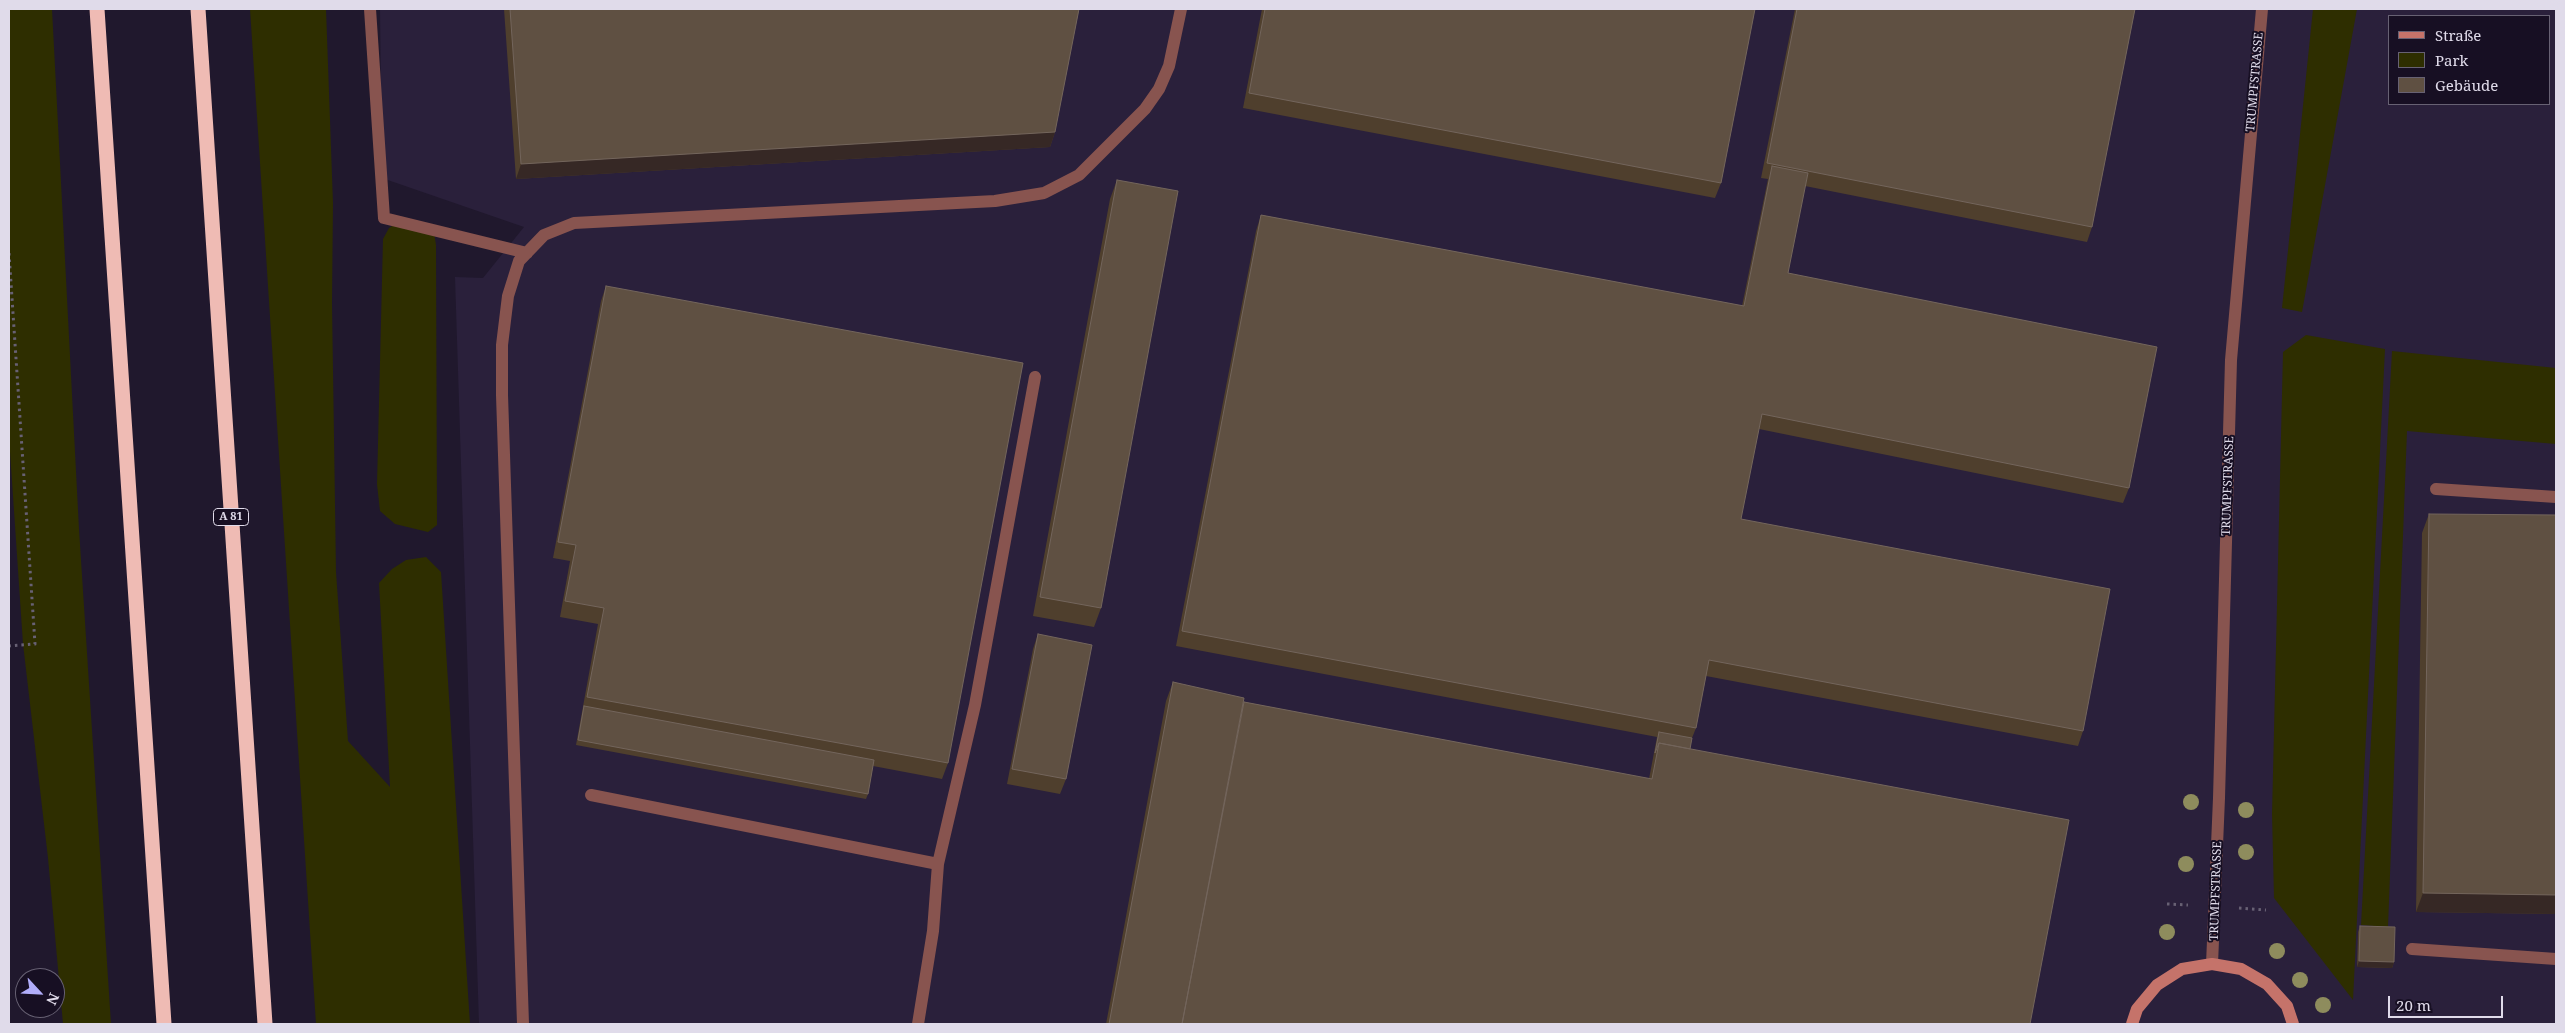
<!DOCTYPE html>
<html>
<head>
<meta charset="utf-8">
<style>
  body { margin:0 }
  #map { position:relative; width:2565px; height:1033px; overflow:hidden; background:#20182d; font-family:"Noto Serif",serif }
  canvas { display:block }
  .frame { position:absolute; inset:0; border:10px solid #e0dbea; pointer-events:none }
  .legend { position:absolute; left:2388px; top:15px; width:162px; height:90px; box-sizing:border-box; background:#170f23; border:1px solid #676173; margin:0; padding:6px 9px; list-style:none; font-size:15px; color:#e0dbea }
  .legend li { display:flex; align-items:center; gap:10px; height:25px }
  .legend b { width:25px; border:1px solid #676173 }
  .north { position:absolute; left:15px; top:968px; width:50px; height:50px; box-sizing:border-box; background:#170f23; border:1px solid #676173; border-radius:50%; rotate:115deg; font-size:14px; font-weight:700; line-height:20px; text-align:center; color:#e0dbea }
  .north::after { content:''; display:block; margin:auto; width:18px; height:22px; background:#b1adfa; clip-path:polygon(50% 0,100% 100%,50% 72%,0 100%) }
  .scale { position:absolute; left:2388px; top:996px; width:115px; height:22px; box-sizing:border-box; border:2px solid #e0dbea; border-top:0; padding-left:6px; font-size:15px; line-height:18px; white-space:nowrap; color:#e0dbea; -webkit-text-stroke:4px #170f23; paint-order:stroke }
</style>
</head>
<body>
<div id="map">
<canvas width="2565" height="1033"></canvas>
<div class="frame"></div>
<ul class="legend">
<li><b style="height:6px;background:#c5736a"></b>Straße</li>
<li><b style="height:14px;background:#2e2e00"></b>Park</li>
<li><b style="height:14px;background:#5f5042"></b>Gebäude</li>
</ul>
<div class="north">N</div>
<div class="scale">20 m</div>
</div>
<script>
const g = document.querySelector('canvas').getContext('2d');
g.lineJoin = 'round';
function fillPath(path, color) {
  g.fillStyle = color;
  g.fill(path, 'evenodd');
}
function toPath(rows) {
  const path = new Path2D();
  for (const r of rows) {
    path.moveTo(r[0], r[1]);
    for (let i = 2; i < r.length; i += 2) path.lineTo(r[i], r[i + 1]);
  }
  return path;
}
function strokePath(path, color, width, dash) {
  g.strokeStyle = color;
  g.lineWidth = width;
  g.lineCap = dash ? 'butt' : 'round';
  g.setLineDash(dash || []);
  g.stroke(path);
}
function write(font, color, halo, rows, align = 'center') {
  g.font = font + ' "Noto Serif",serif';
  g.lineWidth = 4;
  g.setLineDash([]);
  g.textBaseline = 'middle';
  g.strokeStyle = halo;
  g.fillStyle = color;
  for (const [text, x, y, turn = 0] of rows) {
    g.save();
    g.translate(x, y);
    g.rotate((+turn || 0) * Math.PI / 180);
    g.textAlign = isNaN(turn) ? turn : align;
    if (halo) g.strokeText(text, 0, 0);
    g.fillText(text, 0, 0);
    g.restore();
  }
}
fillPath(toPath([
  [380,9,2556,9,2556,1024,479,1024,455,277,483,278,524,227,382,178],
  [2389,16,2549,16,2549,104,2389,104]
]), '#2a203b');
fillPath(toPath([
  [9,9,52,9,79,529,111,1024,63,1024,48,858,23,644,9,437],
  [250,9,326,9,333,203,332,303,336,572,348,741,390,787,379,583,392,569,406,560,426,557,441,572,470,1024,316,1024],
  [2313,9,2357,9,2302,312,2282,308],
  [401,220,434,232,436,245,437,525,428,532,395,524,380,511,377,484,383,239,389,228],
  [2306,335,2385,349,2353,1000,2274,898,2272,814,2283,352],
  [2392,351,2556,368,2556,444,2407,431,2388,927,2361,925]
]), '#2e2e00');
strokePath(toPath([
  [9,253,35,644,9,646],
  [2167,904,2188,905],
  [2239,908,2266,910]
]), '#686174', 3, [2.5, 4]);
strokePath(toPath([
  [370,9,384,218,527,253],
  [2436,489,2556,497],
  [591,795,938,864],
  [2412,949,2556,959],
  [523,1024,502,395,502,345,508,296,519,261,544,235,574,223,995,201,1044,193,1079,175,1145,109,1159,89,1169,66,1181,9],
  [918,1024,933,931,938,864,975,705,1035,377]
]), '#88544f', 12);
strokePath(toPath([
  [2212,964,2219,798,2231,360,2262,9]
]), '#88544f', 12);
strokePath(toPath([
  [2132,1024,2137,1009,2157,985,2182,969,2212,964,2241,969,2267,984,2287,1006,2293,1024]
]), '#c5736a', 12);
strokePath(toPath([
  [97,9,164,1024],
  [198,9,265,1024]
]), '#efbbb4', 15);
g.fillStyle = '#8e8c5d';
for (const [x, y] of [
  [2191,802],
  [2246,810],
  [2246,852],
  [2186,864],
  [2167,932],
  [2277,951],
  [2300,980],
  [2323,1005]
]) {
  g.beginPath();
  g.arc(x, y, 8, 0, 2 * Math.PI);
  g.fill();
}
fillPath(toPath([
  [504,9,1079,9,1055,132,1050,147,516,179],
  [1262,9,1755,9,1721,183,1715,198,1243,108],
  [1795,9,2135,9,2092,227,2087,242,1805,186,1788,273,2129,488,2123,503,1759,429,1741,519,2083,731,2078,746,1706,676,1696,728,1692,738,1690,749,2030,1024,1106,1024,1166,701,1173,682,1244,702,1649,779,1657,737,1176,646,1256,231,1261,215,1742,306,1768,179,1761,178],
  [1117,180,1101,608,1094,627,1033,616,1110,199],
  [606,286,948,763,942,779,873,766,868,794,866,799,576,745,598,624,560,617,570,561,553,558,601,301],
  [2429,514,2556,914,2416,912,2422,533],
  [1038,634,1066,779,1060,794,1007,784,1033,649],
  [2360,926,2394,962,2392,968,2357,967,2358,932]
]), '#4f3f2d');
fillPath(toPath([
  [1055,132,1050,147,516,179,521,164],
  [2423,893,2556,895,2556,914,2416,912],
  [2359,961,2394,962,2392,968,2357,967]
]), '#362825');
const building = toPath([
  [510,9,1079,9,1055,132,521,164,510,9],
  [1265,9,1755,9,1721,183,1249,93,1265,9],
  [1797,9,2135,9,2092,227,1767,163,1797,9],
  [1772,166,1808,173,1788,273,2157,347,2129,488,1762,414,1741,519,2110,589,2083,731,1709,660,1696,728,1182,631,1261,215,1744,306,1772,166],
  [1117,180,1178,191,1101,608,1040,597,1117,180],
  [606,286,1023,363,948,763,587,697,604,608,565,601,576,545,558,542,606,286],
  [2429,514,2556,515,2556,895,2423,893,2429,514],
  [1038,634,1092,645,1066,779,1012,769,1038,634],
  [1173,682,1244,698,1182,1024,1109,1024,1173,682],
  [1244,702,1652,779,1659,743,2069,820,2030,1024,1182,1024,1244,702],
  [584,706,874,760,868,794,578,740,584,706],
  [1659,732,1692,738,1690,749,1659,743,1655,753,1659,732],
  [2360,926,2395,927,2394,962,2359,961,2360,926]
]);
fillPath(building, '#5f5042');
strokePath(building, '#73655c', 1);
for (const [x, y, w] of [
  [231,517,35]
]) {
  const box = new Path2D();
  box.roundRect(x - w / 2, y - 8.5, w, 17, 4);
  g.fillStyle = '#170f23';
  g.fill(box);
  strokePath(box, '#e0dbea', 1);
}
write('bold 11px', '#e0dbea', null, [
  ["A 81",231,517]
]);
write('12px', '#e0dbea', '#170f23', [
  ["TRUMPFSTRASSE",2255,82,-85],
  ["TRUMPFSTRASSE",2228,486,-88],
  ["TRUMPFSTRASSE",2216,891,-88]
]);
</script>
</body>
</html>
